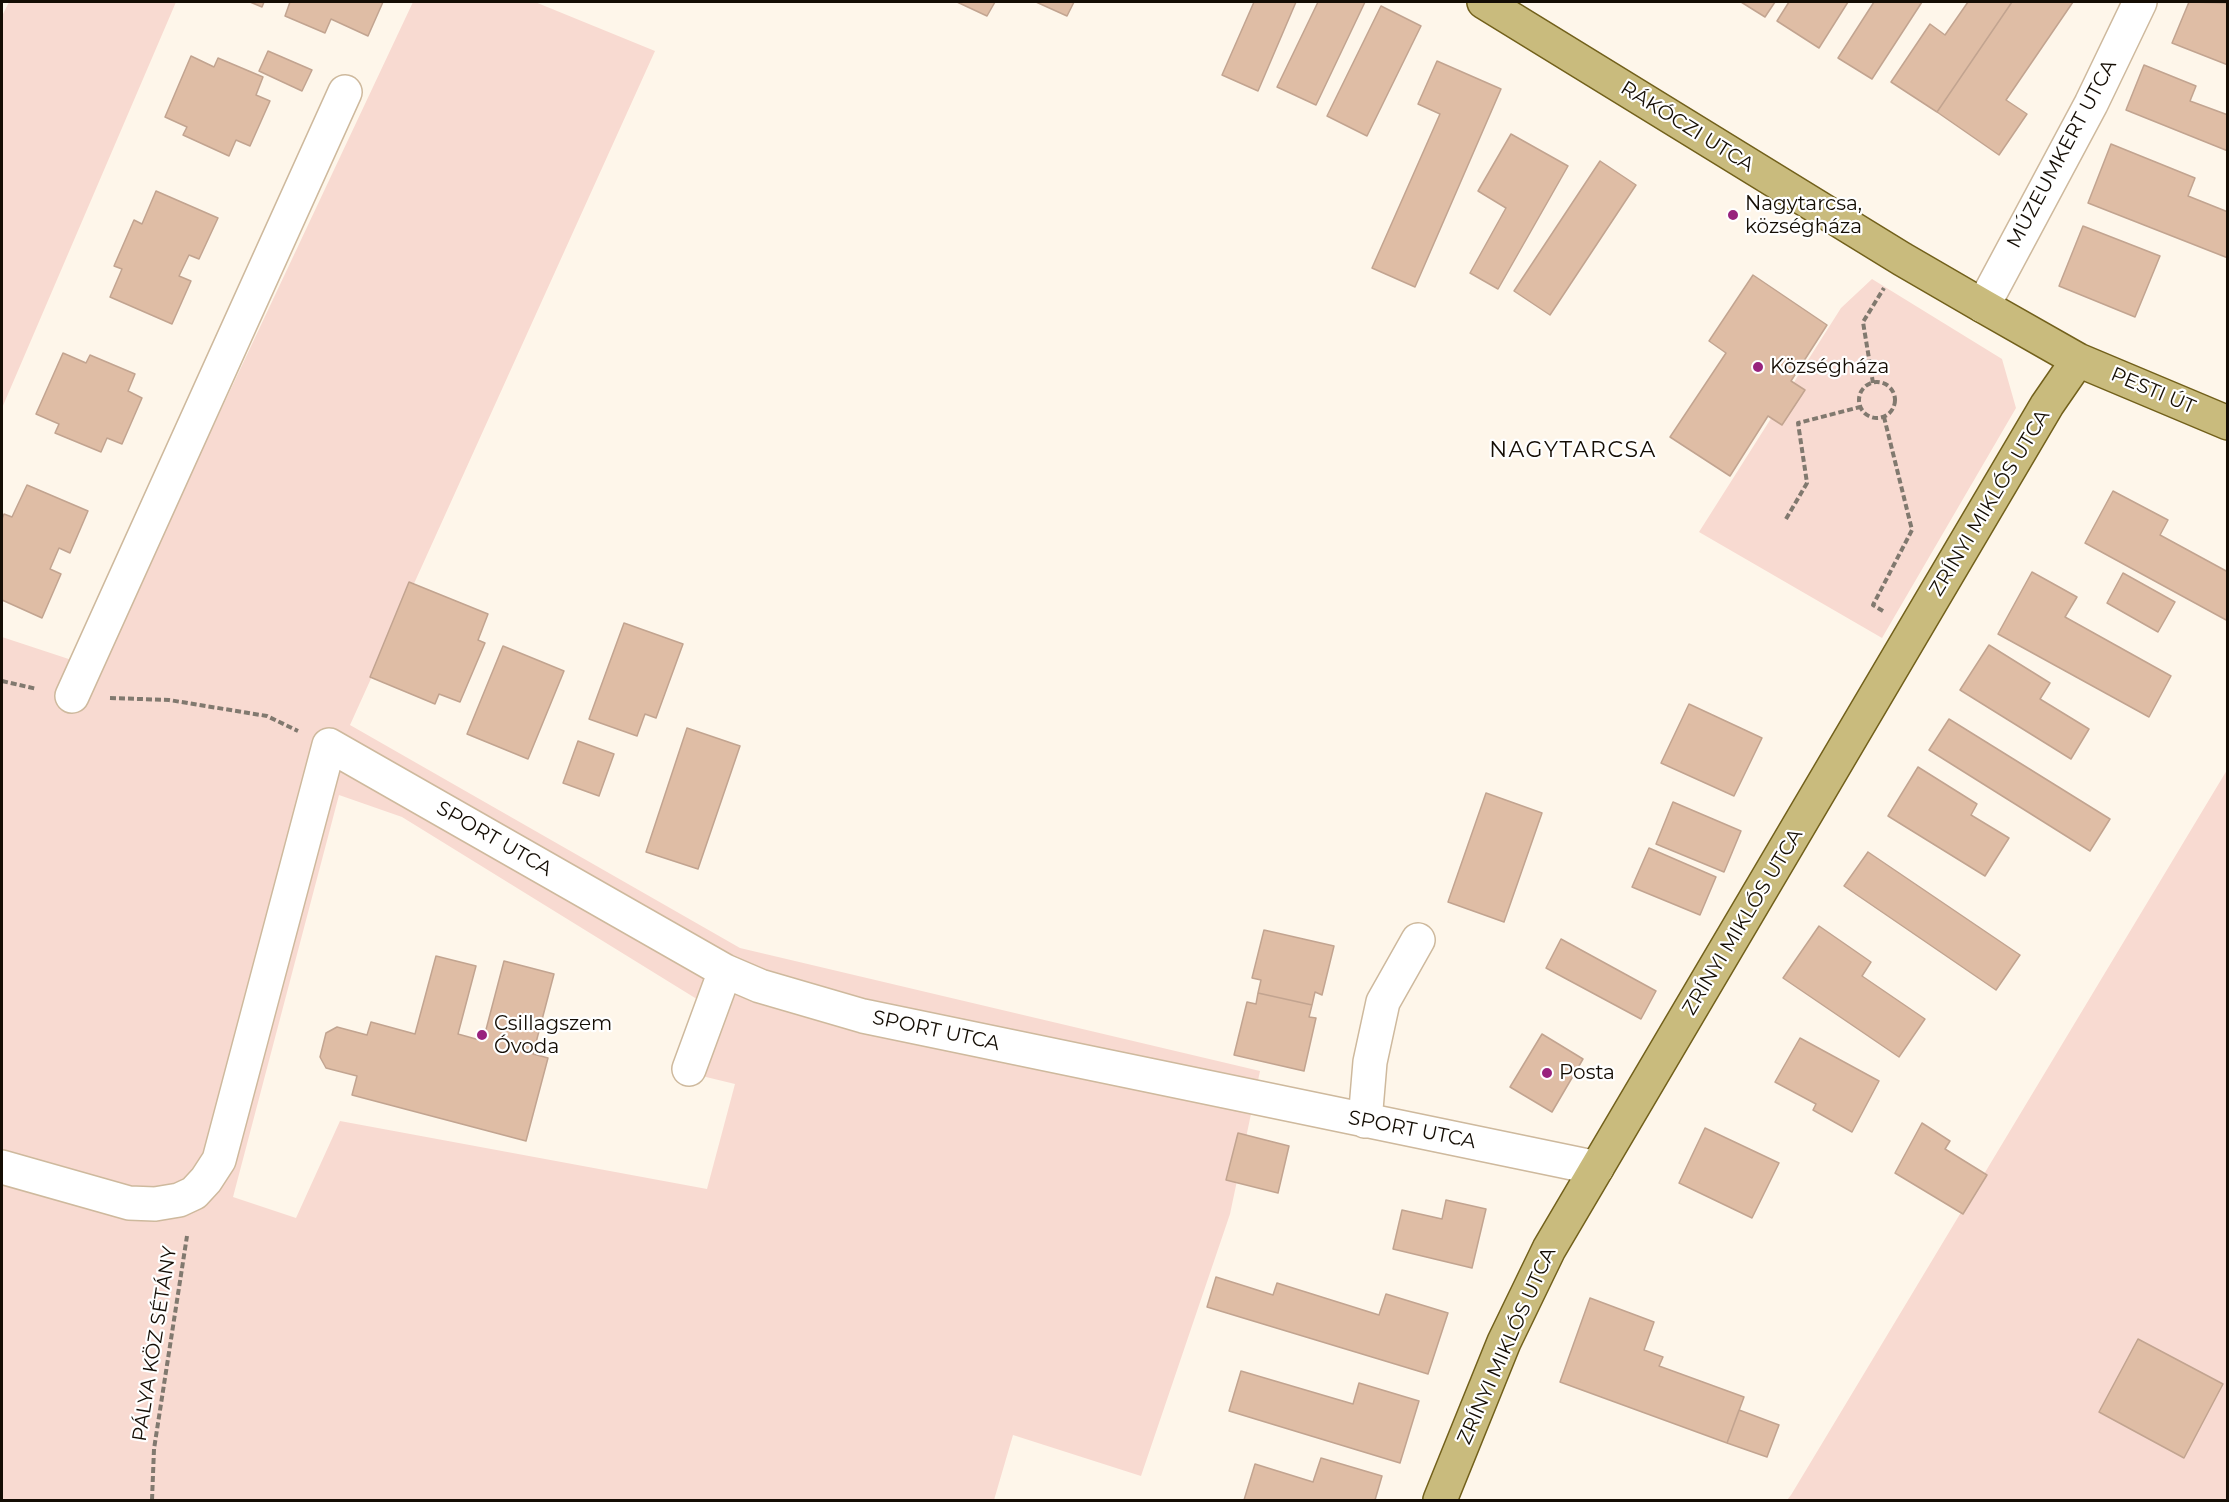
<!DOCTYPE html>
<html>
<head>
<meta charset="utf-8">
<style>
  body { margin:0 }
  #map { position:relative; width:2229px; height:1502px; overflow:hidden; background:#fef6ea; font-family:Montserrat,sans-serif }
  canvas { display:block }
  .frame { position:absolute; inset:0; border:3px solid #140d04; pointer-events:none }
</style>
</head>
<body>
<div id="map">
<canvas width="2229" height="1502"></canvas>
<div class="frame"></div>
</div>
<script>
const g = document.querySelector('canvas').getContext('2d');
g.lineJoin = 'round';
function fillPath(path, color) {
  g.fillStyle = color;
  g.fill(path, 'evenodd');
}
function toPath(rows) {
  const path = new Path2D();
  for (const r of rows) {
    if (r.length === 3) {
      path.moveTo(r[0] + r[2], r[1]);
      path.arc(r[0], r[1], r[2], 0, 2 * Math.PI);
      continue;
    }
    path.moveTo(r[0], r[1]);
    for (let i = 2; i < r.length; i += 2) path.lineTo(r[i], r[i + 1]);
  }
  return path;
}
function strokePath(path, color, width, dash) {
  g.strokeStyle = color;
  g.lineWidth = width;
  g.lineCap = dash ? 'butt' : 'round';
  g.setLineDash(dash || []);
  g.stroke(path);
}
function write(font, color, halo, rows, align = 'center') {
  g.font = font + ' Montserrat,sans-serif';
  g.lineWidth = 4.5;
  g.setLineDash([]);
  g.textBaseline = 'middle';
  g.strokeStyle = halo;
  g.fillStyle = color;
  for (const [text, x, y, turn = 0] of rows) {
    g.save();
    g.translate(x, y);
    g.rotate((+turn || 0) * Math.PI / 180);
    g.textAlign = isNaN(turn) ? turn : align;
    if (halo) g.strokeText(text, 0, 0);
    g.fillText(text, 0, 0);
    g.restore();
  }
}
fillPath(toPath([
  [9,2,176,2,2,408,2,16],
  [413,2,535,2,655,51,350,725,740,948,1260,1071,1230,1214,1141,1476,1013,1435,994,1500,2,1500,2,637,99,669],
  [339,795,402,817,700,1001,677,1070,735,1084,707,1189,340,1121,296,1218,233,1197],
  [1872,279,2002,359,2016,408,1882,638,1699,532,1841,308],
  [2227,770,2227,1500,1787,1500,1791,1495]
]), '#f8dad1');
const building = toPath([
  [250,2,264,2,262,7,250,2],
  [290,2,383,2,368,36,331,19,325,33,285,16,290,2],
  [957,2,995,2,987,16,957,2],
  [1036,2,1074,2,1067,16,1036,2],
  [1254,2,1296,2,1258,91,1222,75,1254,2],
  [1318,2,1365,2,1316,105,1277,87,1318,2],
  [1741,2,1775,2,1765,17,1741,2],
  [1789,2,1848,2,1819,48,1777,21,1789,2],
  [1874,2,1922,2,1872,79,1838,58,1874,2],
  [1968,2,2012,2,1937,112,1891,82,1930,24,1945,35,1968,2],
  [2012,2,2073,2,2006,100,2027,114,1999,155,1937,112,2012,2],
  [2189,2,2228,3,2228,65,2172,43,2189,2],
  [1381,6,1421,26,1367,136,1327,116,1381,6],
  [268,51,312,70,302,91,259,71,268,51],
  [191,56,214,67,218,58,263,77,256,95,270,101,250,146,236,140,229,156,183,135,187,127,165,117,191,56],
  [1437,61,1501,89,1415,287,1372,268,1440,114,1418,104,1437,61],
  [2144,65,2196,86,2190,101,2228,115,2228,151,2126,110,2144,65],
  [1511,134,1568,166,1498,289,1470,273,1506,208,1478,191,1511,134],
  [2111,144,2195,178,2188,196,2228,212,2228,258,2088,203,2111,144],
  [1600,161,1636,185,1550,315,1514,291,1600,161],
  [156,191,218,218,199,259,189,255,179,276,191,281,172,324,110,297,122,269,114,266,134,220,142,224,156,191],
  [2083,226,2160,256,2135,317,2059,286,2083,226],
  [1753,275,1827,325,1791,381,1805,390,1782,425,1768,416,1730,476,1670,437,1726,353,1709,341,1753,275],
  [63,353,86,363,90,355,135,374,128,391,142,398,122,444,107,438,101,452,55,433,59,424,36,414,63,353],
  [27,485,88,511,70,553,59,548,50,569,61,574,42,618,2,600,2,519,4,514,12,517,27,485],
  [2113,491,2168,520,2160,535,2228,572,2228,621,2085,543,2113,491],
  [2032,572,2077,597,2065,617,2171,676,2149,717,1998,634,2032,572],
  [2123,573,2175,602,2158,632,2107,603,2123,573],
  [409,582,488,614,478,640,485,643,460,702,439,694,435,704,370,677,409,582],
  [624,623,683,644,656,718,645,714,637,736,589,719,624,623],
  [1989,645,2050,683,2040,699,2089,729,2071,759,1960,690,1989,645],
  [503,646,564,671,528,759,467,734,503,646],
  [1689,704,1762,738,1734,796,1661,763,1689,704],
  [1949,719,2110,819,2090,851,1929,750,1949,719],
  [687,728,740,746,698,869,646,852,687,728],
  [578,741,614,754,599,796,563,783,578,741],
  [1918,767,1977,804,1971,815,2009,838,1985,876,1888,816,1918,767],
  [1486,793,1542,813,1504,922,1448,902,1486,793],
  [1673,802,1741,831,1724,872,1656,844,1673,802],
  [1649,848,1716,877,1700,915,1632,887,1649,848],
  [1868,852,2020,955,1996,990,1844,886,1868,852],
  [1819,926,1871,962,1862,976,1925,1019,1899,1057,1783,978,1819,926],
  [1264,930,1334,946,1322,995,1315,992,1312,1005,1258,993,1261,980,1252,978,1264,930],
  [1561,939,1656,991,1641,1019,1546,968,1561,939],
  [436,956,476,966,458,1034,483,1041,504,961,554,974,533,1054,548,1058,526,1141,352,1095,357,1076,326,1068,320,1057,326,1033,337,1027,367,1035,371,1022,415,1034,436,956],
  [1258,993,1312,1005,1309,1017,1316,1018,1304,1071,1234,1055,1247,1002,1256,1004,1258,993],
  [1542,1034,1583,1059,1552,1112,1510,1087,1542,1034],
  [1800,1038,1879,1081,1852,1132,1813,1110,1816,1104,1775,1082,1800,1038],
  [1922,1123,1950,1141,1945,1149,1987,1175,1963,1214,1895,1173,1922,1123],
  [1705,1128,1779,1163,1752,1218,1679,1183,1705,1128],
  [1238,1133,1289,1146,1278,1193,1226,1180,1238,1133],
  [1446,1200,1486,1209,1472,1268,1393,1249,1402,1210,1442,1219,1446,1200],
  [1216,1277,1273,1295,1277,1283,1379,1315,1386,1294,1448,1313,1428,1374,1207,1307,1216,1277],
  [1590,1298,1654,1322,1644,1350,1663,1357,1659,1366,1744,1397,1727,1443,1560,1382,1590,1298],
  [2138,1339,2223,1384,2184,1458,2099,1412,2138,1339],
  [1241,1371,1353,1404,1359,1383,1419,1401,1400,1463,1229,1411,1241,1371],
  [1739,1410,1779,1425,1767,1457,1727,1443,1739,1410],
  [1321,1458,1382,1476,1375,1500,1244,1500,1255,1464,1313,1482,1321,1458]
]);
fillPath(building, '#dfbda5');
strokePath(building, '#c2a490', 1.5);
const minor = toPath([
  [1983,306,2091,104,2140,2],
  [72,696,345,92],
  [689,1069,725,971],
  [1365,1121,1370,1062,1383,1002,1418,940],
  [2,1167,129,1203,155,1204,179,1200,194,1193,206,1180,219,1160,329,745,725,971,760,986,863,1016,1597,1168]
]);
const major = toPath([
  [1484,2,1902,259,1983,306,2078,360,2228,423],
  [1440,1500,1504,1342,1549,1249,2047,405,2078,360]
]);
strokePath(minor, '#ceb99d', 36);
strokePath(major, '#72601b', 36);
strokePath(toPath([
  [1877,400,18],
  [1873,383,1863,322,1884,288],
  [1786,519,1807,483,1798,423,1860,407],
  [1883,611,1873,605,1912,530,1884,417],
  [2,681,37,689],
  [110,698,169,700,267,716,298,731],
  [152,1500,154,1449,187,1236]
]), '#81796f', 4, [6, 3]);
strokePath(minor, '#fff', 33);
strokePath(major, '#c9bb7d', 33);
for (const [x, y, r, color] of [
  [1733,215,6,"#98227d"],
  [1758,367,6,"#98227d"],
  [482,1035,6,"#98227d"],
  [1547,1073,6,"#98227d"]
]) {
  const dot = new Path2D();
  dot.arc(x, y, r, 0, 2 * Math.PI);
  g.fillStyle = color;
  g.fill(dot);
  strokePath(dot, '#fff', 2);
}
write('20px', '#140d04', '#fff', [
  ["RÁKÓCZI UTCA",1687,127,32],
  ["MÚZEUMKERT UTCA",2062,154,-62],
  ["PESTI ÚT",2153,391,23],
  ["ZRÍNYI MIKLÓS UTCA",1990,503,-59],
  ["SPORT UTCA",494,839,30],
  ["ZRÍNYI MIKLÓS UTCA",1743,922,-59],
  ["SPORT UTCA",936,1031,12],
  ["SPORT UTCA",1412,1130,11],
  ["PÁLYA KÖZ SÉTÁNY",155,1344,-81],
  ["ZRÍNYI MIKLÓS UTCA",1507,1346,-66]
]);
write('20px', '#140d04', '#fff', [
  ["Nagytarcsa,",1745,204],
  ["községháza",1745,227],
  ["Községháza",1770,367],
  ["Csillagszem",494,1024],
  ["Óvoda",494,1047],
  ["Posta",1559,1073]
], 'left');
g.letterSpacing = '1.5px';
write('22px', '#140d04', '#fff', [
  ["NAGYTARCSA",1573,451]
]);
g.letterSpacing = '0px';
</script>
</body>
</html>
